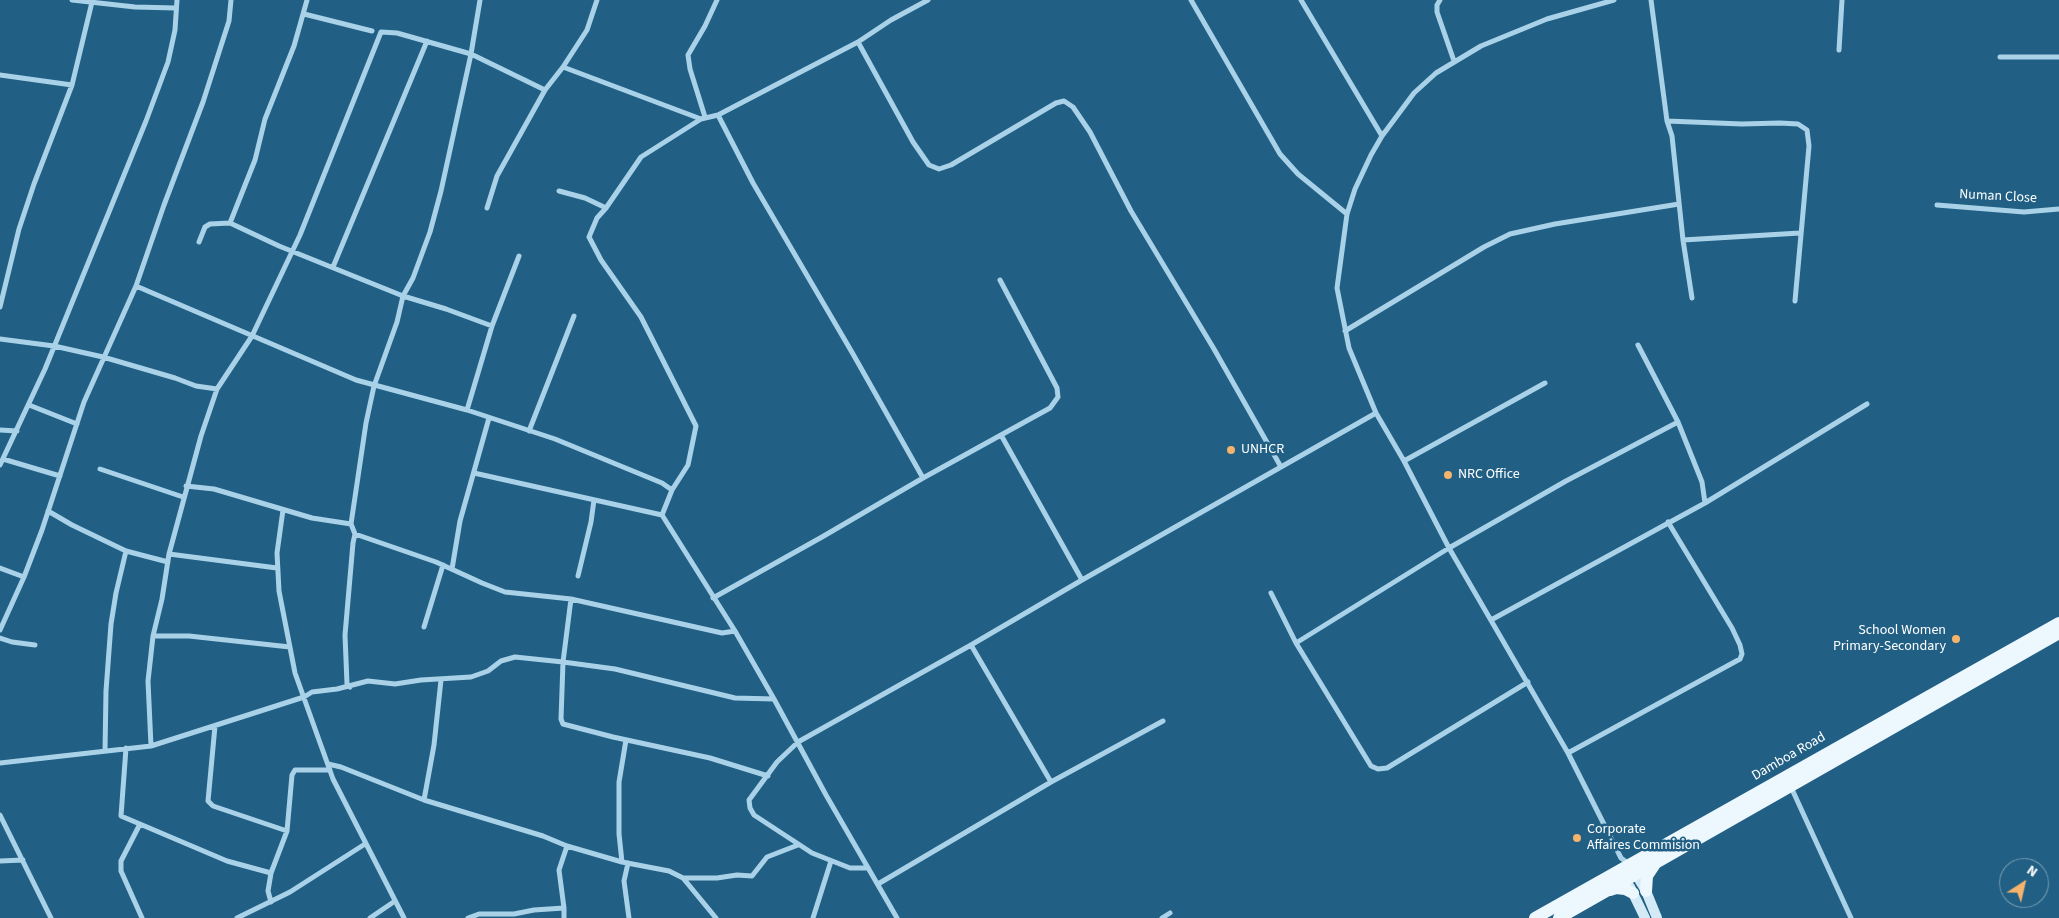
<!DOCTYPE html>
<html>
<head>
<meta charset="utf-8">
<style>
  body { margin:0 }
  #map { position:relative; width:2059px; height:918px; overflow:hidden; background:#216084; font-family:"Source Sans 3",sans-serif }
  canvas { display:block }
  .north { position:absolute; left:1999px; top:858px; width:50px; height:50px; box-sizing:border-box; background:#216084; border:1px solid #7aa0b5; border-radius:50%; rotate:35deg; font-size:14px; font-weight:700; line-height:20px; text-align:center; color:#fff }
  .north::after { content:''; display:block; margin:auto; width:18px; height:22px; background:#f6b36b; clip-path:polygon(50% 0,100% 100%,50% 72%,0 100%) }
</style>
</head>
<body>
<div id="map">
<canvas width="2059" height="918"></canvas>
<div class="north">N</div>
</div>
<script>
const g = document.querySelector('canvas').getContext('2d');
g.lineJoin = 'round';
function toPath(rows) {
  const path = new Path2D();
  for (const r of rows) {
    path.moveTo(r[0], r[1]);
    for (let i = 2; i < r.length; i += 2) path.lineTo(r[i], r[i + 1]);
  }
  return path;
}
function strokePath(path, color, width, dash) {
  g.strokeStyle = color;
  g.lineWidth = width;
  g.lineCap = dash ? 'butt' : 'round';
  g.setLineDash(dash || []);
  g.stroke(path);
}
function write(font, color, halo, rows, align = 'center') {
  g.font = font + ' "Source Sans 3",sans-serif';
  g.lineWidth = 5;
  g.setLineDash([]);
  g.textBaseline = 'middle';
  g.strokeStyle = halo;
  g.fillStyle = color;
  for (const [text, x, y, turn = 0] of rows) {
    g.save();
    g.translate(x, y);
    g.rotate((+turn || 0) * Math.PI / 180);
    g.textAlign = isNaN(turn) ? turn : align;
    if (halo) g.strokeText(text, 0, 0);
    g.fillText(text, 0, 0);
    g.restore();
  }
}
strokePath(toPath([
  [72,0,135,7,175,8],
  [1191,0,1280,154,1298,174,1347,214],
  [1301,0,1382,136],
  [1440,0,1437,5,1437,12,1454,61],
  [1614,0,1547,19,1481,46,1436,73,1414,93,1382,136,1371,155,1355,189,1347,214,1337,288,1349,348,1376,413,1404,461,1449,548,1568,753,1621,858,1629,864],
  [1651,0,1667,121,1672,136,1683,240,1692,298],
  [304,14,372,31],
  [858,42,913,142,929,165,939,169,951,165,1056,103,1064,101,1073,107,1090,132,1131,211,1214,349,1281,467],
  [1839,50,1842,0],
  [2000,57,2059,57],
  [563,67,701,119,718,115,858,42,891,20,928,0],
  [0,75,72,85],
  [718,115,753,183,853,354,923,478],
  [705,117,690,69,688,55,705,26,717,0],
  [1667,121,1742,124,1780,123,1798,124,1807,130,1809,146,1795,301],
  [559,191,585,198,606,208],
  [1937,205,2024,212,2059,209],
  [487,208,497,176,545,90,563,67,587,30,597,0],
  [230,223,255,160,265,119,294,46,307,0],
  [1683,240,1800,233],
  [199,242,205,227,210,224,230,223,279,246,403,296,446,309,492,326],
  [333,267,427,41],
  [136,286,356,380,467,410,555,439,662,483,672,490,662,515,735,631,774,699,826,795,897,918],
  [0,307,19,229,34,184,72,85,92,2],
  [1345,331,1484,247,1510,234,1555,224,1679,204],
  [0,339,54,346,103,357,175,378,196,386,217,389],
  [1638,345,1678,422,1702,482,1705,503],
  [29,405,77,424],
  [467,410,492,326,519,256],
  [0,430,17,431],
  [529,431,574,316],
  [1001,435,1082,580],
  [3,459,60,476],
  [1404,461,1545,383],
  [0,465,45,369,146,121,168,62,175,30,177,0],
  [100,469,183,497],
  [474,473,662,515],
  [186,486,214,489,312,518,351,524],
  [672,490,688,465,696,426,641,317,601,260,589,237,597,218,606,208,641,157,701,119],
  [283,510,277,553,279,591,295,673,333,779,404,918],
  [48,511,72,525,126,551,168,562],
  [355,534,436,562,482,583,505,592,571,599,722,633,735,631],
  [169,554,277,568],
  [0,568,24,577],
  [452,569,460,521,489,418],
  [578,576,591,522,594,500],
  [1271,593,1296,643,1371,766,1378,769,1387,768,1528,682],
  [713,598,822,537,923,478,1050,408,1058,397,1057,388,1000,280],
  [571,599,563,662,561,719,563,724,613,737,710,758,768,776],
  [1491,620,1705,503,1867,404],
  [424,627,443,565],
  [0,630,24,577,42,530,84,402,136,286,164,205,203,102,229,21,231,0],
  [153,636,189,636,290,647],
  [0,638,12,642,35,645],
  [1296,643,1449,548,1566,481,1678,422],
  [971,645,1051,782],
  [350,687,347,684,345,635,353,543,355,534,351,524,366,423,374,386,397,322,403,296,413,278,430,232,441,191,471,54,480,0],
  [215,726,208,801,213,806,287,831],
  [151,746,148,681,153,636,162,599,169,554,201,436,217,389,252,336,300,235,381,32,397,33,471,54,545,90],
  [126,748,121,816,227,861,271,873],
  [105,751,106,691,111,624,116,593,126,551],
  [1568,753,1740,659,1742,654,1740,645,1732,628,1668,522],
  [0,763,151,746,304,697,312,692,337,689,368,681,395,684,421,680,471,677,488,671,501,661,515,657,563,662,615,669,735,698,774,699],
  [328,764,341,767,424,800,543,836,567,846,622,862,669,871,683,878,716,918],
  [1791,787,1851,918],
  [424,800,434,745,441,680],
  [0,815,51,918],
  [140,824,121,861,121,871,142,918],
  [0,861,23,860],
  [622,862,619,834,619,782,626,740],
  [628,863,624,881,629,918],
  [868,868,850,868,812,853,754,815,750,808,749,800,777,762,798,742,971,645,1082,580,1376,413],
  [683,878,717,878,737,875,752,876,767,857,798,845],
  [878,884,1051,782,1163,721],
  [271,902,268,891,271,873,287,831,292,775,295,770,330,770],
  [237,918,290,892,365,844],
  [370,918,395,901],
  [468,918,479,914,514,914,534,910,564,908],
  [564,918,564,908,559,870,567,846],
  [813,918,831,861],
  [1162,918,1170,913]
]), '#a9d2e9', 5);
strokePath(toPath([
  [1632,868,1646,891,1657,918],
  [1630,887,1645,918]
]), '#d4eaf7', 10);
strokePath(toPath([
  [1610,890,1616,888,1625,889,1633,893],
  [1646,891,1647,876,1655,864],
  [1535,918,2059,623],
  [1559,918,2059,633]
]), '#edf7fe', 12);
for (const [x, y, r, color] of [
  [1231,450,5,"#f6b36b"],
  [1448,475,5,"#f6b36b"],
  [1956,639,5,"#f6b36b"],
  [1577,838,5,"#f6b36b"]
]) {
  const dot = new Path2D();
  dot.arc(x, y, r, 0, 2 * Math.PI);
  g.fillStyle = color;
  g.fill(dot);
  strokePath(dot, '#216084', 2);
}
write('14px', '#fff', '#216084', [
  ["Numan Close",1998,197,3],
  ["Damboa Road",1789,757,-30]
]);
write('14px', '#fff', '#216084', [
  ["UNHCR",1241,450],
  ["NRC Office",1458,475],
  ["School Women",1946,631,"right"],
  ["Primary-Secondary",1946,647,"right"],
  ["Corporate",1587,830],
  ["Affaires Commision",1587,846]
], 'left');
</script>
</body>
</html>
